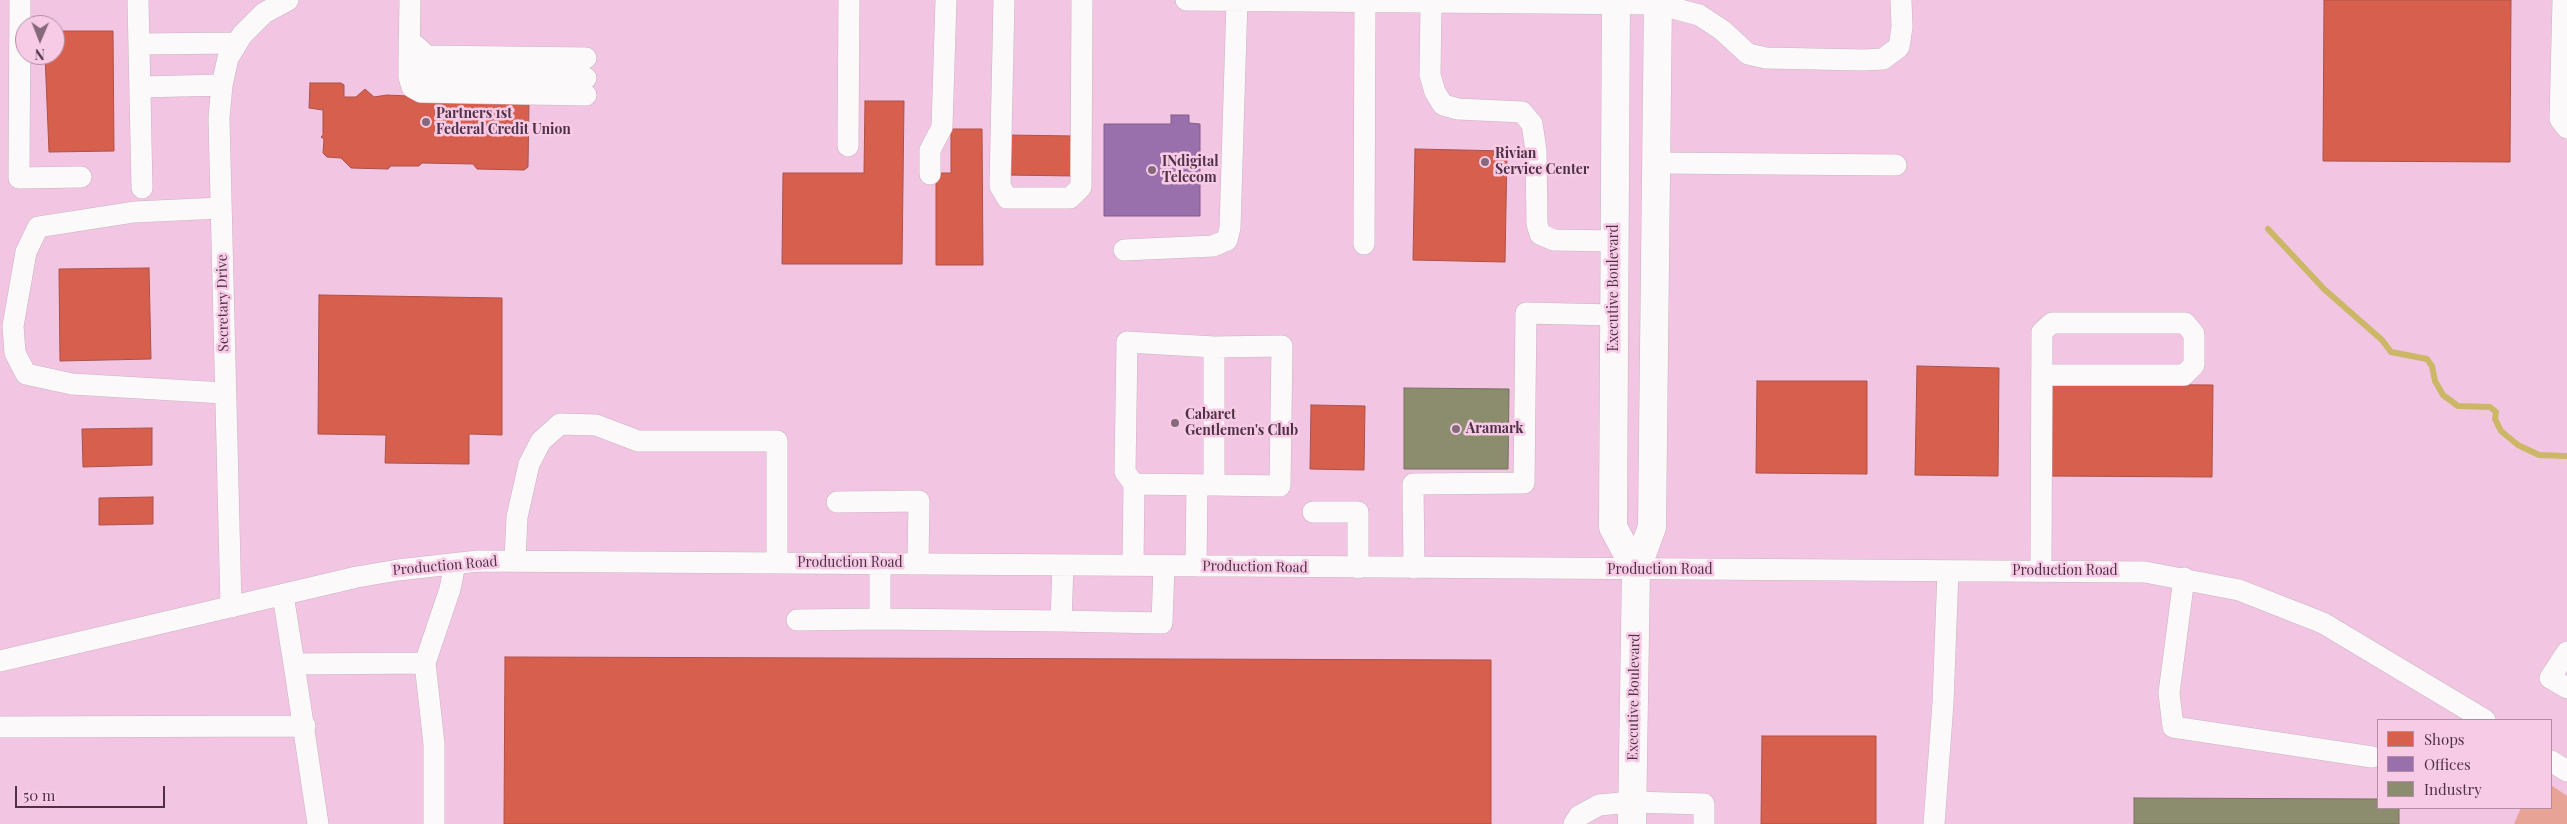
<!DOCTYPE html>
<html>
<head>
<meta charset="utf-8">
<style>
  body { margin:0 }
  #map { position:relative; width:2567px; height:824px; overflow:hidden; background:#edd5e4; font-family:"Playfair Display",serif }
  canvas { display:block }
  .legend { position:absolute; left:2377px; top:719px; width:175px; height:90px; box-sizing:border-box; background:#f7cbe6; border:1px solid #b38da5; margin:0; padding:6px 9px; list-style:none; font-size:15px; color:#4e3144 }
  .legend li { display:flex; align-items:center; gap:10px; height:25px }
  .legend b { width:25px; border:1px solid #b38da5 }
  .north { position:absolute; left:15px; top:15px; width:50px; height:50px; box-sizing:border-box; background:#f7cbe6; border:1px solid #b38da5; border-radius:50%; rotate:181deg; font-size:14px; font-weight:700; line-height:20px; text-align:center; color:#4e3144 }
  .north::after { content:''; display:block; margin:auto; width:18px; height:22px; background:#866a7c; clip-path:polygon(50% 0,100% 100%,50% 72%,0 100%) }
  .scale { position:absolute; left:15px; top:786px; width:150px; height:22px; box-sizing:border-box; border:2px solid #4e3144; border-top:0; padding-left:6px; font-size:15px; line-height:18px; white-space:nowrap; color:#4e3144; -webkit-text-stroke:4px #f7cbe6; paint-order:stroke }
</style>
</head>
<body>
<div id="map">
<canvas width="2567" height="824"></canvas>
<ul class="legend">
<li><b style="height:14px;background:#d6604d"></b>Shops</li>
<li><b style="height:14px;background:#9970ab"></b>Offices</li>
<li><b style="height:14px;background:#8c8c6e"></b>Industry</li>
</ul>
<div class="north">N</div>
<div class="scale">50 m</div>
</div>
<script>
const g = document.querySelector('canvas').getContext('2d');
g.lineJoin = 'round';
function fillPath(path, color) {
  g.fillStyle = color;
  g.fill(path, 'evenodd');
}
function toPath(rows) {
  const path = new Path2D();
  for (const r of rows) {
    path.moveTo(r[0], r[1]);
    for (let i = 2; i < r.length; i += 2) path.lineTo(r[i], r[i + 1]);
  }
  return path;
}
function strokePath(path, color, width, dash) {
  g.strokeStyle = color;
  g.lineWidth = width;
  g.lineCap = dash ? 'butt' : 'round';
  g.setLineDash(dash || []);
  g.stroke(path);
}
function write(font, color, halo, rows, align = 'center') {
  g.font = font + ' "Playfair Display",serif';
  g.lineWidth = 5;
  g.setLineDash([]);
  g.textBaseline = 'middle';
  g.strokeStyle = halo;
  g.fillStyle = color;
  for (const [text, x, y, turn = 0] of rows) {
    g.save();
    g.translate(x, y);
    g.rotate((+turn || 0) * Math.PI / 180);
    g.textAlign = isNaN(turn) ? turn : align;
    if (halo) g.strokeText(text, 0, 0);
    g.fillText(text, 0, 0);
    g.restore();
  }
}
fillPath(toPath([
  [0,0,2567,0,2567,824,0,824],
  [25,25,55,25,55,55,25,55],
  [2378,720,2551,720,2551,808,2378,808]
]), '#f2c5e2');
fillPath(toPath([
  [2551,785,2567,796,2567,824,2514,824,2521,808,2551,808]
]), '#e6a396');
const shops = toPath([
  [2324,0,2511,0,2510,162,2323,161,2324,0],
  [55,31,113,31,114,151,49,152,45,55,55,55,55,31],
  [310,83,341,83,344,85,344,97,356,97,365,89,374,97,387,95,529,102,528,167,524,170,477,169,473,164,422,163,419,166,391,166,388,169,351,168,341,158,327,157,323,153,324,139,321,137,323,135,323,110,309,108,310,83],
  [865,101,904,101,902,264,782,264,783,173,864,173,865,101],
  [951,129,982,129,983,265,936,265,936,173,951,173,951,129],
  [1006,135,1075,136,1075,176,1006,175,1006,135],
  [1415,149,1507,151,1505,262,1413,260,1415,149],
  [149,268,151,359,60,361,59,269,149,268],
  [319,295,502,298,502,435,469,434,469,464,385,463,386,435,318,434,319,295],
  [1917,366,1999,368,1998,476,1915,475,1917,366],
  [1757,381,1867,381,1867,474,1756,473,1757,381],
  [2049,384,2213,385,2212,477,2048,476,2049,384],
  [1311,405,1365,406,1364,470,1310,469,1311,405],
  [152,428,152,465,83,467,82,429,152,428],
  [153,497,153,524,99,525,99,498,153,497],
  [505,657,1491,660,1491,824,504,824,505,657],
  [1762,736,1876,736,1876,824,1761,824,1762,736]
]);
fillPath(shops, '#d6604d');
strokePath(shops, '#ad524a', 1);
const offices = toPath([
  [1171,115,1189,115,1189,123,1200,124,1200,216,1104,216,1104,124,1171,124,1171,115]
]);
fillPath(offices, '#9970ab');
strokePath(offices, '#825d8c', 1);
const industry = toPath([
  [1404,388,1509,389,1508,469,1404,469,1404,388],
  [2134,798,2378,799,2378,808,2399,808,2399,824,2134,824,2134,798]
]);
fillPath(industry, '#8c8c6e');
strokePath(industry, '#797161', 1);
strokePath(toPath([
  [2268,229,2324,289,2382,340,2391,352,2427,359,2432,366,2435,381,2443,395,2458,406,2490,407,2496,412,2495,419,2501,431,2518,445,2539,455,2567,456]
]), '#cbb766', 6);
const minor = toPath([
  [20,0,19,178,81,177],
  [138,0,142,188],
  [410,0,409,62,416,71,425,75,586,78],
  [1004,0,1000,186,1007,198,1070,198,1081,187,1082,0],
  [1186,0,1658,4,1699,15,1722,30,1748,54,1766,58,1863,60,1883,59,1899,47,1902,27,1901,0],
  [2563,0,2560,119,2567,128],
  [1431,3,1430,75,1435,92,1443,105,1458,109,1522,112,1532,124,1536,150,1537,224,1540,234,1554,240,1614,241],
  [409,40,427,56,586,58],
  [139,44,237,43],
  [409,62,409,77,412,87,421,92,586,95],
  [140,87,222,85],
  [848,146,849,0],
  [1656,163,1896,165],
  [930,174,930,150,942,127,946,0],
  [221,208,134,212,38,227,26,252,13,326,15,353,26,374,72,384,224,393],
  [1364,244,1365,2],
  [1124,250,1213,246,1227,240,1230,228,1237,0],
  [1127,342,1214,347,1214,485,1134,484,1125,472,1127,342],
  [1214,347,1282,346,1280,486,1214,485],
  [837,502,919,501,918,563],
  [1313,512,1358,512,1358,568],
  [515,560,517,517,529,464,541,441,560,424,596,425,638,441,777,441,777,562],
  [880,563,880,619,1061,621],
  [1063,565,1061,621,1162,623,1164,566],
  [1133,565,1134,484],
  [1196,566,1197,485],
  [1414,568,1413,484,1524,483,1526,313,1614,315],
  [2041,571,2042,332,2052,323,2185,323,2194,334,2194,365,2184,375,2042,375],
  [2184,578,2169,693,2173,727,2372,757],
  [283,595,294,664,425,663,450,589,455,564],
  [231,607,219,118,222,85,228,58,242,35,264,13,288,0],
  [797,620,880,619],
  [2567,652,2550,678,2567,688],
  [0,661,357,577,398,570,478,561,2145,572,2239,590,2323,623,2485,720],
  [425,663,434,744,434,824],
  [294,664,318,824],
  [0,727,305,726],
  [2551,761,2567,771],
  [1574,824,1579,816,1599,805,1632,802,1704,804,1704,824],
  [1934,824,1943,703,1948,571]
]);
const major = toPath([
  [1616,0,1613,527,1636,570],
  [1632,824,1636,570,1652,527,1658,0]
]);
strokePath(minor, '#cbb3c2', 22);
strokePath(major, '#cbb3c2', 29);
strokePath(minor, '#fcf9fb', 21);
strokePath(major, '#fcf9fb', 28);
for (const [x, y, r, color] of [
  [426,122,5,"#866a7c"],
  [1485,162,5,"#866a7c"],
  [1152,170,5,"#866a7c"],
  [1175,423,5,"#866a7c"],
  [1456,429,5,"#866a7c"]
]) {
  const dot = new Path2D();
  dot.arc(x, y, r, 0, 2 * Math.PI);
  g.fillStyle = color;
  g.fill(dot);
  strokePath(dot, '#f7cbe6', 2);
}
write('bold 14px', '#4e3144', '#f7cbe6', [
  ["Partners 1st",436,114],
  ["Federal Credit Union",436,130],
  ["Rivian",1495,154],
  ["Service Center",1495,170],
  ["INdigital",1162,162],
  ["Telecom",1162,178],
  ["Cabaret",1185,415],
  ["Gentlemen's Club",1185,431],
  ["Aramark",1466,429]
], 'left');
write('14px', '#4e3144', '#f7cbe6', [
  ["Executive Boulevard",1614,288,-90],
  ["Secretary Drive",223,303,-91],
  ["Production Road",850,563],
  ["Production Road",445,566,-5],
  ["Production Road",1255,567,1],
  ["Production Road",1660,570],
  ["Production Road",2065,571],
  ["Executive Boulevard",1634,697,-89]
]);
</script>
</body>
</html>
